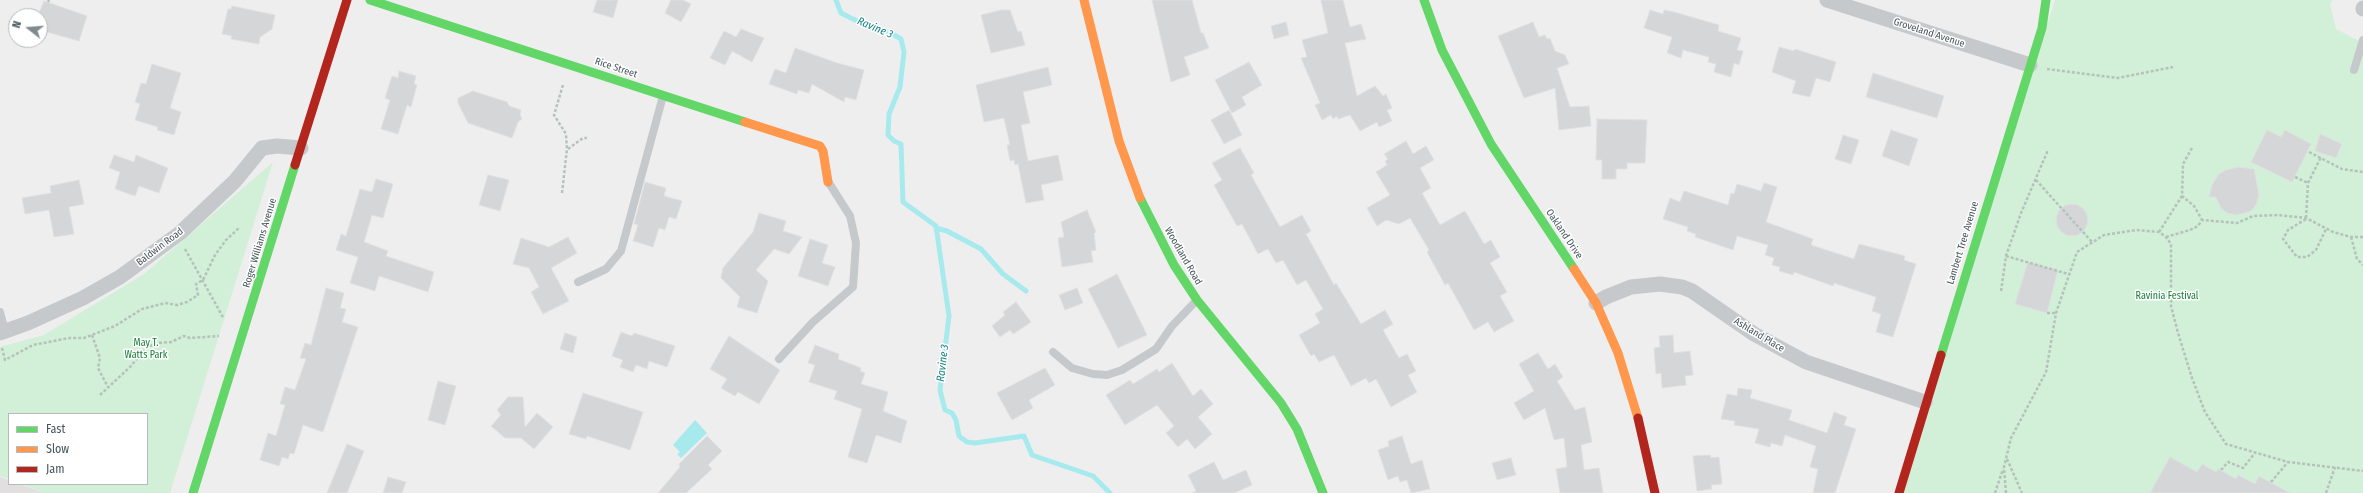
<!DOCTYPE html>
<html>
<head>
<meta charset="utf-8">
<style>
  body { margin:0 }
  #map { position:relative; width:2363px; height:493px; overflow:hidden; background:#efeeee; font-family:"Fira Sans Condensed",sans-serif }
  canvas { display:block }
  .legend { position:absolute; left:8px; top:413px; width:140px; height:72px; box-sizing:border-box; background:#fff; border:1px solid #b5bbbd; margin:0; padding:5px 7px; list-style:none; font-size:12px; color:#46555b }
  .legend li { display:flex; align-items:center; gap:8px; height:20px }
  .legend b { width:20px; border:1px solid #b5bbbd }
  .north { position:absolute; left:8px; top:8px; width:40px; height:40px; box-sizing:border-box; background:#fff; border:1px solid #b5bbbd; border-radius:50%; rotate:287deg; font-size:11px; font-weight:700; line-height:16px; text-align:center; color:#46555b }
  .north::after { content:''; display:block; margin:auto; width:14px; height:18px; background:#818b8e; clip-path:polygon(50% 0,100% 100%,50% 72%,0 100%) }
</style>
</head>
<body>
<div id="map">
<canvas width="2363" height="493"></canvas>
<ul class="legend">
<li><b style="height:5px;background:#63d668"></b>Fast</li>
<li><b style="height:5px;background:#ff974d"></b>Slow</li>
<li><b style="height:5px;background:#b3261e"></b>Jam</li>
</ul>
<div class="north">N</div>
</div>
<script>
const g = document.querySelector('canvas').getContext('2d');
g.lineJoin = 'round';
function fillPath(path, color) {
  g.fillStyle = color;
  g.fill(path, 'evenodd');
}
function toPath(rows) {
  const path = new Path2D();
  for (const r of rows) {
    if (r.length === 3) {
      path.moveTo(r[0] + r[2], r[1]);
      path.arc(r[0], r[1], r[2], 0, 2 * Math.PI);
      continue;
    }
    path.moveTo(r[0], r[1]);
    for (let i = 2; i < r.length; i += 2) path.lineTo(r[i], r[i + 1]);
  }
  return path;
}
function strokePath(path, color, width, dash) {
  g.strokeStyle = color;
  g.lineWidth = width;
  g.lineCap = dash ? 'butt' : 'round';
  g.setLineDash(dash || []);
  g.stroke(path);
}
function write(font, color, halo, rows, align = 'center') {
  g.font = font + ' "Fira Sans Condensed",sans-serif';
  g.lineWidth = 3;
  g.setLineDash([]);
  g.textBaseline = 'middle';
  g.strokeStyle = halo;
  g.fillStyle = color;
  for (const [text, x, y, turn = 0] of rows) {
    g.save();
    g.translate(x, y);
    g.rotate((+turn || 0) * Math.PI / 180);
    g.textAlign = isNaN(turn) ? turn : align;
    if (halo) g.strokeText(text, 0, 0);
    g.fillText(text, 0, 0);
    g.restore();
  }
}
fillPath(toPath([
  [0,477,9,480,9,484,19,484,45,493,0,493]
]), '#e1dfe0');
fillPath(toPath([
  [2055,0,2333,0,2330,4,2336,29,2363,43,2363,493,1899,493],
  [273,162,170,493,45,493,21,484,147,484,147,414,9,414,9,479,0,476,0,347,44,335,144,274]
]), '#d2efd8');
fillPath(toPath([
  [695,420,707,433,681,458,677,454,680,452,673,445]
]), '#a7eaed');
strokePath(toPath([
  [836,0,841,13,877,31,889,32,901,39,904,52,900,87,889,114,888,135,894,141,901,144,903,202,936,226,949,316,940,390,945,410,952,413,956,420,959,436,967,442,975,443,1024,436,1032,455,1093,476,1110,493],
  [936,228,947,231,981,249,1003,274,1026,291]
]), '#a7eaed', 5);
const building = toPath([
  [597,0,618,0,613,18,593,12,597,0],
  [671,0,683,0,691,4,681,22,665,13,671,0],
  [1152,0,1192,0,1201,33,1203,33,1209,48,1184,57,1190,75,1171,82,1152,0],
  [1321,0,1343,0,1350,27,1361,24,1366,39,1345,43,1357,96,1375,86,1383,96,1386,94,1392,108,1387,110,1392,121,1379,127,1377,122,1360,131,1350,115,1338,119,1337,116,1333,119,1331,115,1322,120,1315,105,1320,103,1301,58,1307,57,1302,40,1328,33,1321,0],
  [44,1,87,16,79,41,40,30,40,11,44,1],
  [232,6,275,15,272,29,260,37,259,44,231,39,232,36,222,34,228,9,231,9,232,6],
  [1001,10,1010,10,1018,32,1021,31,1025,45,991,53,981,15,1001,10],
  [1650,10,1663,14,1664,10,1674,12,1719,25,1718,31,1741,38,1737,50,1743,51,1739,65,1734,63,1731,77,1714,72,1716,64,1708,62,1709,57,1683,50,1681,58,1667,53,1672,37,1644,28,1650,10],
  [1286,22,1289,35,1274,39,1271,26,1286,22],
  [1533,22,1539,37,1545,35,1547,39,1550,38,1555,51,1565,55,1569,64,1557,68,1570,107,1589,106,1591,126,1559,130,1555,88,1524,98,1498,36,1533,22],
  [741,29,764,38,752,62,732,51,725,65,710,58,724,31,736,37,741,29],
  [1779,47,1794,51,1795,49,1836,62,1830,82,1816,78,1810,97,1792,93,1796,81,1772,72,1779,47],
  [795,48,837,63,864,70,856,100,845,97,844,102,812,84,809,93,798,90,797,94,769,84,775,69,786,73,795,48],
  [1249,62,1262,85,1242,97,1246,105,1232,113,1215,80,1249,62],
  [152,64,181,73,170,108,181,112,174,135,157,130,158,127,135,120,140,104,135,102,141,83,146,84,152,64],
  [1048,67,1052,85,1023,92,1030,123,1021,125,1028,161,1058,155,1063,180,1041,185,1044,200,1026,203,1018,164,1015,165,1014,160,1010,161,1007,145,1010,145,1004,118,984,122,976,85,1048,67],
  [399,71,416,76,414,84,417,85,411,107,407,105,398,134,381,129,390,100,385,98,392,76,398,78,399,71],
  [1873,73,1944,96,1937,118,1866,97,1873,73],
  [473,91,507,102,509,106,521,110,520,115,522,119,518,122,512,138,468,123,458,103,458,98,473,91],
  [1229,110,1242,135,1224,144,1211,120,1229,110],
  [1597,119,1647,120,1645,163,1627,163,1627,169,1616,169,1616,179,1602,179,1602,160,1596,160,1597,119],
  [1891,130,1918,139,1909,166,1882,156,1891,130],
  [2267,130,2281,137,2285,130,2311,144,2292,182,2251,162,2267,130],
  [2320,134,2342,144,2336,158,2315,151,2320,134],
  [1843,135,1859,140,1851,164,1835,159,1843,135],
  [1406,141,1413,154,1426,146,1434,160,1420,168,1431,188,1422,193,1440,225,1465,211,1484,244,1491,240,1500,257,1490,263,1507,292,1500,296,1514,321,1494,332,1488,322,1474,330,1448,283,1445,285,1427,252,1429,250,1410,218,1399,224,1386,220,1377,226,1367,208,1390,195,1376,172,1387,165,1385,161,1388,159,1384,154,1406,141],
  [1240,148,1254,173,1251,175,1280,227,1302,215,1311,231,1306,234,1334,285,1336,283,1361,324,1385,310,1393,324,1383,330,1399,358,1407,354,1416,371,1408,375,1417,392,1391,407,1376,379,1369,383,1366,378,1351,386,1334,355,1319,362,1314,354,1311,356,1299,335,1320,323,1315,314,1323,309,1306,280,1297,285,1283,260,1276,263,1268,249,1258,254,1242,224,1237,226,1214,185,1222,180,1212,163,1240,148],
  [114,155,134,162,136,155,168,168,159,193,139,186,135,196,115,189,120,172,109,168,114,155],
  [2238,167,2254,169,2259,195,2256,205,2251,211,2237,215,2227,213,2221,208,2216,197,2209,197,2212,185,2219,174,2226,170,2238,167],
  [488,175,509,180,500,211,479,205,488,175],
  [376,179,393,184,383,218,372,215,364,242,388,251,386,256,434,272,428,292,379,276,375,291,350,283,358,257,336,250,341,234,346,236,360,189,372,192,376,179],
  [79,180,84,204,69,207,74,234,54,237,49,210,25,214,22,198,51,193,50,186,79,180],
  [645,182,666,188,664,196,682,201,676,219,669,217,665,230,659,228,653,247,633,241,638,225,634,224,645,182],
  [1764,183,1777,187,1766,222,1813,239,1811,245,1854,259,1859,244,1905,256,1904,260,1916,264,1893,337,1876,332,1881,314,1872,311,1876,297,1834,283,1833,286,1794,272,1793,275,1779,271,1780,267,1772,265,1774,258,1765,255,1768,245,1737,236,1733,250,1695,237,1696,234,1687,231,1688,227,1663,219,1670,198,1680,202,1684,191,1728,205,1731,193,1734,194,1737,184,1761,191,1764,183],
  [2072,220,16],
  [1087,210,1096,232,1094,233,1096,250,1091,251,1093,262,1062,267,1058,238,1064,237,1061,222,1087,210],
  [759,213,786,221,783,231,802,237,789,254,774,249,756,270,768,281,757,313,737,307,740,297,721,278,723,268,753,232,759,213],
  [568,237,577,253,551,268,569,301,543,314,531,292,539,287,529,268,513,264,521,238,549,247,568,237],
  [810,239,828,245,822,263,835,267,828,286,798,276,810,239],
  [2028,262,2058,270,2047,313,2015,304,2028,262],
  [1117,274,1147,335,1118,348,1088,289,1117,274],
  [326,288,344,293,340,308,346,309,342,322,358,327,323,432,303,425,294,454,290,453,288,459,282,457,279,466,260,460,268,433,276,436,285,405,280,404,285,387,295,390,306,359,300,358,305,343,311,345,326,288],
  [1077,288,1083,303,1065,310,1059,295,1077,288],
  [1016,302,1031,322,1013,334,1010,330,1000,337,992,326,1005,315,1003,312,1016,302],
  [621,332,632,336,634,333,675,346,667,367,649,361,647,369,636,365,633,372,620,367,623,360,612,356,621,332],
  [565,333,577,337,573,353,560,349,565,333],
  [1673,335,1674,353,1690,351,1693,375,1685,376,1686,385,1662,388,1661,373,1656,374,1654,348,1660,347,1659,336,1673,335],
  [729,336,780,370,759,404,738,392,735,396,721,388,727,379,710,369,729,336],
  [815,345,839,354,838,359,861,368,860,371,865,373,861,384,888,392,883,411,907,421,901,443,876,435,867,463,848,457,862,409,834,399,837,391,809,382,815,365,808,363,815,345],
  [1538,353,1548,369,1555,364,1563,377,1557,381,1575,410,1585,407,1592,442,1581,445,1584,470,1599,468,1603,493,1560,493,1556,469,1567,467,1564,438,1554,440,1545,408,1524,420,1514,403,1534,391,1519,364,1538,353],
  [1172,363,1193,396,1201,389,1213,404,1198,417,1212,434,1195,449,1187,439,1178,447,1166,433,1174,426,1157,405,1125,425,1106,395,1130,380,1133,384,1157,369,1159,372,1172,363],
  [1045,368,1055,385,1029,400,1033,408,1012,420,997,393,1045,368],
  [438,381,456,386,445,425,428,420,438,381],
  [1738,388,1752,390,1750,398,1792,410,1789,420,1827,433,1834,412,1847,417,1844,425,1856,429,1835,493,1813,493,1818,469,1810,467,1816,446,1785,435,1782,446,1771,443,1770,447,1755,443,1759,429,1734,425,1735,421,1721,419,1727,394,1737,396,1738,388],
  [583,393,643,412,630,450,587,436,586,439,569,434,583,393],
  [508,397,523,397,525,427,537,413,553,427,534,449,521,438,505,438,491,426,501,415,497,410,508,397],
  [707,436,722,451,708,465,712,469,686,493,658,493,680,467,679,464,707,436],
  [1402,436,1411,464,1422,460,1430,489,1411,493,1407,480,1400,482,1398,476,1388,480,1378,450,1389,446,1388,441,1402,436],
  [347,444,364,451,347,493,327,493,347,444],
  [1710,455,1711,458,1719,457,1722,484,1711,485,1712,489,1697,491,1693,456,1710,455],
  [2170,457,2197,472,2202,464,2216,472,2218,469,2236,479,2238,475,2255,484,2259,476,2290,493,2150,493,2170,457],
  [1511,458,1516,475,1497,480,1492,463,1511,458],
  [1214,462,1223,480,1246,470,1252,485,1234,493,1192,493,1196,491,1188,475,1214,462],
  [388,477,406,482,402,493,383,493,388,477]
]);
fillPath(building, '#d5d6d7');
strokePath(building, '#e0e0e1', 1);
strokePath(toPath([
  [48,2,49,0],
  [2047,69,2118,78,2173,67],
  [2192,148,2183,164,2182,196,2194,206,2202,220],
  [568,149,583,138,587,138],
  [2309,152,2342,169,2363,172],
  [2295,177,2308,183],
  [2036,180,2092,242],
  [562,193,567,149,566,134,554,115,563,85],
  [2306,218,2308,183,2321,157],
  [2306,219,2288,230,2283,239,2297,257,2307,257,2316,250,2326,229],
  [2159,232,2182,196],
  [2166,237,2190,230,2198,226,2202,220,2237,223,2253,216,2278,215,2306,218,2333,232,2351,237,2363,237],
  [2351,237,2357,259,2363,265],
  [185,249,224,319],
  [2006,256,2068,274],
  [2001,291,2006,256,2021,213,2048,150],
  [2047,313,2056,313],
  [92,335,100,358,98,368,108,387],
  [2,348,5,360,33,345,69,338,84,338,115,326,142,309,165,303,177,305,187,302,198,295,196,284,203,280,215,255,226,240,240,227],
  [100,395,130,367,147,347,158,343,171,342,184,336,190,338,219,336],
  [2007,459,2022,493],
  [2221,470,2228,462,2243,468,2255,453],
  [2271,482,2288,462],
  [1995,493,2003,469],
  [2006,493,2004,467,2011,438,2046,372,2056,313,2077,252,2104,235,2136,230,2159,232,2166,237,2171,244,2171,306,2178,333,2192,378,2205,412,2226,444,2288,462,2363,471],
  [2326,493,2335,467]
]), '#b5c2bc', 2.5, [3, 2]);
strokePath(toPath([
  [2354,70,2363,40],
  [578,282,606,269,621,251,663,96],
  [0,312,5,331],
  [1053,352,1072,368,1093,374,1107,375,1122,370,1156,349,1172,326,1196,301],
  [779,359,813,322,853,287,856,243,850,216,829,183]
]), '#c6c9cb', 8);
strokePath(toPath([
  [1827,0,2030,65],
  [2363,9,2363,8],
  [1596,303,1606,297,1631,287,1660,284,1682,287,1692,291,1754,334,1806,362,1925,402],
  [0,333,28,323,83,298,120,277,180,233,235,181,262,148,277,146,301,148]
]), '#c6c9cb', 15);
strokePath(toPath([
  [370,0,745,122],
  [1424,0,1442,50,1491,144,1574,269],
  [1140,198,1174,265,1197,300,1281,403,1297,429,1323,493],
  [1941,355,2042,28,2046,0],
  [193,493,295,165]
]), '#63d668', 9);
strokePath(toPath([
  [1084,0,1119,141,1140,198],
  [745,122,820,146,823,151,828,182],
  [1574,269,1596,303,1618,353,1638,418]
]), '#ff974d', 9);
strokePath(toPath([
  [295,165,347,0],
  [1638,418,1655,493],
  [1899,493,1941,355]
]), '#b3261e', 9);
write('10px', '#46555b', '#fff', [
  ["Groveland Avenue",1929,33,18],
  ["Rice Street",616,68,18],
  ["Oakland Drive",1564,234,56],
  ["Roger Williams Avenue",260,243,-73],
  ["Lambert Tree Avenue",1963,243,-73],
  ["Baldwin Road",160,247,-37],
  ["Woodland Road",1183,256,60],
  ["Ashland Place",1759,335,31]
]);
write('10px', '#167d37', '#fff', [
  ["Ravinia Festival",2167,296],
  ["May T.",146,343],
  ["Watts Park",146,355]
]);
write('italic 11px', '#0c7f83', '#fff', [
  ["Ravine 3",875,28,23],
  ["Ravine 3",943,363,-83]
]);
</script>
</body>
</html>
